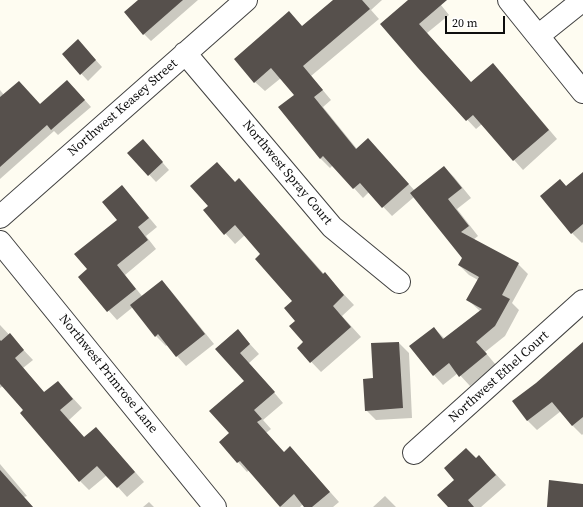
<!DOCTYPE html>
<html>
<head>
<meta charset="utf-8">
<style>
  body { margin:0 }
  #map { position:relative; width:583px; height:507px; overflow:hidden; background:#fefcf1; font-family:"Source Serif 4",serif }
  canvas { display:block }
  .scale { position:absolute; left:445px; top:16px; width:60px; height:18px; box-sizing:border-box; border:2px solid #0e0e0e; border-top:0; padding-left:5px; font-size:12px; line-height:14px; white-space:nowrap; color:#0e0e0e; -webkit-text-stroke:3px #fff; paint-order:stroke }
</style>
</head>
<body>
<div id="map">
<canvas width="583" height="507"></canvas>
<div class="scale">20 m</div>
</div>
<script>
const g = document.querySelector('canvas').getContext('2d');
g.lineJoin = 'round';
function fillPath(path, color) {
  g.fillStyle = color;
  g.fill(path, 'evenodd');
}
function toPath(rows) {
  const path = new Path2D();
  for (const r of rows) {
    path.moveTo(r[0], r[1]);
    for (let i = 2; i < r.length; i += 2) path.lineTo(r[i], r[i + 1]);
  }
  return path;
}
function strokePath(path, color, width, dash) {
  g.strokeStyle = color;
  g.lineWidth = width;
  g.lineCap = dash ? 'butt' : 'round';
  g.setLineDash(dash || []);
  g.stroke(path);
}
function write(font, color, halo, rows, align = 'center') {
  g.font = font + ' "Source Serif 4",serif';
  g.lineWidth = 4;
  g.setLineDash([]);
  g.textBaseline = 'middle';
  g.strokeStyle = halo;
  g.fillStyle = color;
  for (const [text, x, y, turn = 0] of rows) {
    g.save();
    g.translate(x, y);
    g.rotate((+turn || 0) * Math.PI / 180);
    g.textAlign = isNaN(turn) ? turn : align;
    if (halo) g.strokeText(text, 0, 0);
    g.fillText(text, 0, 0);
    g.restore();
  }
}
fillPath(toPath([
  [140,0,198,0,151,41,144,34],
  [334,0,382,0,371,10,379,19,311,76,331,100,323,107,357,149,368,139,415,191,444,167,454,177,471,198,457,209,478,236,473,240,518,264,528,274,512,303,519,310,505,336,485,352,496,365,470,386,458,373,443,385,434,375,434,328,445,339,480,311,468,300,478,280,469,275,459,265,463,258,414,197,392,216,369,192,363,198,333,165,330,168,320,158,295,95,281,78,265,91,255,82,303,27],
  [410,0,437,0,449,15,427,33,472,84,502,74,557,139,523,170,482,124,476,129,419,68],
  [85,48,102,67,88,81,63,54],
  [74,88,91,107,58,135,54,131,0,179,0,90,4,95,40,105],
  [149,147,169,170,156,182,129,153],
  [583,173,583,242,582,243,572,233,541,196,560,180,567,187],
  [235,183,249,190,324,274,334,284,354,305,342,316,361,337,321,372,298,348,305,342,293,301,262,254,245,235,235,244,204,210],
  [130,195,157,227,146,236,156,249,125,275,142,296,162,281,171,291,214,344,186,366,167,345,166,346,156,336,133,307,117,320,79,277,89,269,118,220],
  [0,325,33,360,23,368,45,393,58,382,82,408,69,420,85,438,105,438,144,482,127,497,107,475,89,490,80,481,24,411,3,386,0,388],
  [238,331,259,354,249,363,283,403,263,420,271,429,266,433,284,453,299,457,339,502,333,507,306,507,303,504,300,507,281,507,249,470,247,472,238,462,230,434,245,381,217,349],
  [399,343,409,353,412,418,376,420,366,410,374,379],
  [583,351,583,434,582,435,573,426,561,411,537,430,528,421,514,402],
  [479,456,506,485,481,507,449,507,476,459],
  [0,464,27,496,24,497,33,507,0,507],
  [385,496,396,507,373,507],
  [149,502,154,507,143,507]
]), '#0003');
fillPath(toPath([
  [138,0,183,0,143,35,124,12],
  [333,0,362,0,370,9,303,66,323,90,314,97,356,149,368,138,409,184,382,208,360,183,353,189,323,156,320,159,278,107,294,95,271,68,254,83,234,59,289,11,302,26],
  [408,0,447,0,419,24,471,82,493,63,549,130,513,161,473,115,466,121,418,68,380,24],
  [78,39,96,60,80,75,62,54],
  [67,80,85,100,51,130,47,125,0,167,0,97,19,81,40,104],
  [143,139,163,162,148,176,127,153],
  [217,162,235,182,239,178,323,274,325,272,344,295,333,306,351,327,310,363,297,348,303,342,289,326,295,321,284,308,292,301,255,259,260,254,235,225,224,235,203,210,208,206,190,186],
  [444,166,462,188,448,199,469,226,461,232,519,263,502,295,510,299,495,326,476,342,487,354,459,377,449,363,433,376,409,346,434,327,443,339,482,309,466,300,479,277,458,265,462,258,410,193],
  [583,172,583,224,571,234,540,196,560,179,566,186],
  [122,185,149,218,138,227,148,240,117,265,136,289,107,312,78,277,87,269,74,254,117,220,102,202],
  [162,280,205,334,176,357,158,334,155,337,130,305],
  [238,329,250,344,240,353,275,392,254,410,262,419,257,422,284,452,290,446,330,492,312,507,304,507,294,494,280,507,240,461,237,463,219,442,229,433,209,411,244,381,215,349],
  [10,333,24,350,15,358,44,392,58,381,73,399,60,410,84,437,96,427,135,472,117,488,97,466,79,482,20,413,23,410,0,384,0,340,1,341],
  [399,342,403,408,365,411,363,379,373,378,371,343],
  [583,342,583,417,572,426,552,402,527,421,512,401,536,383],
  [466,448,476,458,479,455,496,475,468,500,474,507,448,507,437,495,454,480,444,468],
  [0,470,33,507,0,507],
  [549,480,583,484,583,507,547,507]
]), '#56504c');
const minor = toPath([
  [509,0,583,92],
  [538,36,583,0],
  [185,53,332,227,399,282],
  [0,217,246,0],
  [0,242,215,507],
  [414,453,583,301]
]);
strokePath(minor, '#414141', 24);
strokePath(minor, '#fff', 22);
write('13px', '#0e0e0e', '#fff', [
  ["Northwest Keasey Street",123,108,-41],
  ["Northwest Spray Court",287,173,50],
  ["Northwest Primrose Lane",108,374,51],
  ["Northwest Ethel Court",499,377,-42]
]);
</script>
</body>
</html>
